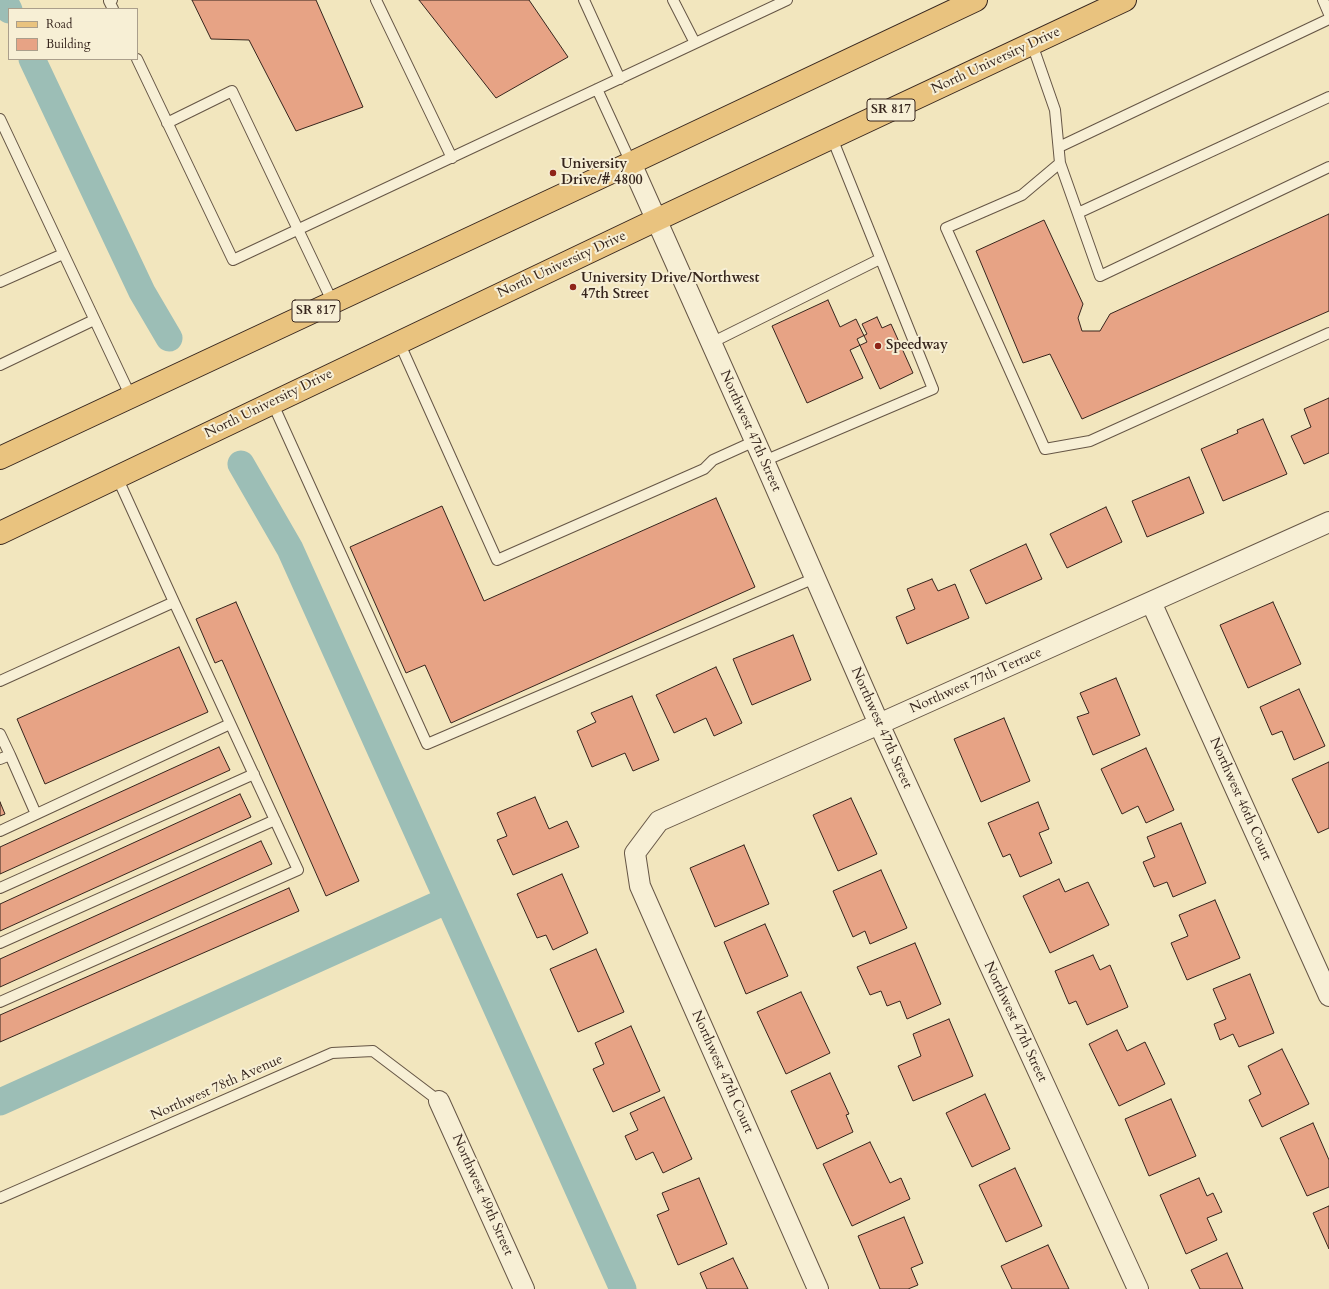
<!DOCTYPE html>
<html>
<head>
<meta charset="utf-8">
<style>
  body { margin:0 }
  #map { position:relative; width:1329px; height:1289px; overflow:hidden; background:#f2e6be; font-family:Cardo,serif }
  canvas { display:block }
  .legend { position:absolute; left:8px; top:8px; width:130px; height:52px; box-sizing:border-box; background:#f7efd5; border:1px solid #aa9e8b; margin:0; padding:5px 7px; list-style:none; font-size:12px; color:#36251d }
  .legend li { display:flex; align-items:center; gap:8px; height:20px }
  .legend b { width:20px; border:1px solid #aa9e8b }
</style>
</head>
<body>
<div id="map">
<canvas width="1329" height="1289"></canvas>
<ul class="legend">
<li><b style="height:5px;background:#e9c37f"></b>Road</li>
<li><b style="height:11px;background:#e7a385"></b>Building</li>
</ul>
</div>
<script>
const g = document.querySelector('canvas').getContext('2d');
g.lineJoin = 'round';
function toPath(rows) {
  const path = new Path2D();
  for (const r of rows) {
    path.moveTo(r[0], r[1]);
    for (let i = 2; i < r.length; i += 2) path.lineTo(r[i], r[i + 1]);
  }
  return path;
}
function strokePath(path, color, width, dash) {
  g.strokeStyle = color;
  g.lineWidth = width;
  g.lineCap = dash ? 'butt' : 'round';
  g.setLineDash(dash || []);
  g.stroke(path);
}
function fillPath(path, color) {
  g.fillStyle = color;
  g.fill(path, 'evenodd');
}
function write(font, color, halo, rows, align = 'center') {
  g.font = font + ' Cardo,serif';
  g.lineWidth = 4;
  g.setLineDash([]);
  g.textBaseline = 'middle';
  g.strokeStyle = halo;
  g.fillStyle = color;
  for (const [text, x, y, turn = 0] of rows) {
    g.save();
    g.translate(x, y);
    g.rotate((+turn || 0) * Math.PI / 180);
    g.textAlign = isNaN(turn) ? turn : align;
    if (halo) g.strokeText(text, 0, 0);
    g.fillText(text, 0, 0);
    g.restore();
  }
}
strokePath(toPath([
  [4,0,9,10],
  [32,59,142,292,169,338],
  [241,464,290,549,623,1289],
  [0,1102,448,900]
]), '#9cbeb6', 27);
const building = toPath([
  [192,0,316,0,363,107,296,131,249,40,211,39,192,0],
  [419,0,529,0,568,57,496,98,419,0],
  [1329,214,1329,311,1082,419,1050,354,1023,363,976,251,1044,220,1083,304,1078,318,1082,331,1100,331,1110,314,1329,214],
  [828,300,840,327,856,319,867,342,850,350,863,378,807,403,772,326,828,300],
  [877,317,882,328,891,324,913,373,880,389,857,339,867,334,862,324,877,317],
  [1329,398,1329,453,1304,464,1291,436,1311,427,1304,409,1329,398],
  [1263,419,1287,474,1223,501,1201,449,1238,433,1237,430,1263,419],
  [1189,477,1204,513,1147,537,1132,501,1189,477],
  [716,498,755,587,451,723,425,665,406,673,350,547,442,506,484,601,716,498],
  [1106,507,1122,542,1067,568,1050,534,1106,507],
  [1026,544,1042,579,986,604,970,570,1026,544],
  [932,579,938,591,955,584,969,618,907,644,896,617,915,609,907,589,932,579],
  [236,602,359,881,326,896,222,660,215,663,196,619,236,602],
  [1273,602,1301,664,1248,688,1220,625,1273,602],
  [793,635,811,680,752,705,733,659,793,635],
  [179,647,208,712,45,784,17,719,179,647],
  [716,667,742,723,714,736,706,718,674,733,656,695,716,667],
  [1116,678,1140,735,1093,755,1077,717,1089,713,1080,693,1116,678],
  [1299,689,1325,746,1294,760,1282,731,1272,735,1260,707,1299,689],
  [632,696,659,760,633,771,625,753,592,767,577,731,596,722,591,713,632,696],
  [1004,718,1030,781,981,802,954,739,1004,718],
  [219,747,230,770,0,874,0,847,219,747],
  [1146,748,1174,810,1146,823,1138,806,1122,814,1101,769,1146,748],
  [1329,762,1329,828,1318,833,1292,779,1329,762],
  [240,794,251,817,0,931,0,904,240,794],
  [535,797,549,829,567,821,579,847,513,875,497,840,507,836,497,813,535,797],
  [851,798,877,854,838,871,813,815,851,798],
  [0,802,5,814,0,816,0,802],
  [1038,802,1049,829,1039,833,1052,863,1020,877,1010,854,1003,857,988,823,1038,802],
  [1181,823,1206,883,1173,897,1167,882,1154,887,1143,862,1155,857,1147,837,1181,823],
  [261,841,272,864,0,987,0,959,261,841],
  [744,845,769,904,715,927,690,868,744,845],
  [881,870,907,928,870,944,865,931,853,937,833,891,881,870],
  [562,874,588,933,553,950,546,935,537,938,517,894,562,874],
  [1059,879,1065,892,1088,882,1109,925,1050,953,1023,896,1059,879],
  [289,888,299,911,0,1042,0,1015,289,888],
  [1215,900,1240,958,1187,980,1171,943,1188,936,1179,915,1215,900],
  [765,924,788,976,746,994,724,942,765,924],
  [915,943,941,1004,907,1019,900,1001,887,1006,881,991,870,995,857,967,915,943],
  [596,949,624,1012,578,1032,550,969,596,949],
  [1093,955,1100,970,1110,965,1128,1007,1087,1025,1076,1001,1069,1004,1055,971,1093,955],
  [1250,974,1274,1033,1239,1047,1233,1034,1220,1040,1214,1024,1226,1019,1213,989,1250,974],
  [801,992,830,1053,786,1074,757,1012,801,992],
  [949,1019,973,1076,913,1101,898,1066,921,1056,913,1034,949,1019],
  [631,1026,660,1091,613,1112,593,1069,604,1064,595,1043,631,1026],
  [1117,1030,1127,1051,1145,1042,1165,1084,1119,1106,1089,1044,1117,1030],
  [1282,1049,1309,1104,1262,1127,1249,1100,1261,1094,1248,1066,1282,1049],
  [830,1073,849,1114,846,1115,853,1132,817,1149,791,1091,830,1073],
  [985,1094,1010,1149,972,1167,946,1113,985,1094],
  [664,1097,692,1159,663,1173,653,1152,636,1160,625,1136,638,1130,630,1113,664,1097],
  [1171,1099,1196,1156,1149,1176,1125,1119,1171,1099],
  [1313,1123,1329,1160,1329,1187,1307,1196,1280,1138,1313,1123],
  [870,1142,890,1183,901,1178,910,1199,852,1226,823,1164,870,1142],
  [1015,1168,1042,1226,1006,1242,979,1185,1015,1168],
  [699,1178,727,1244,678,1265,657,1215,669,1210,662,1193,699,1178],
  [1199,1178,1207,1196,1213,1193,1222,1212,1207,1218,1217,1240,1186,1254,1160,1195,1199,1178],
  [1329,1206,1329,1249,1313,1213,1329,1206],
  [904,1217,923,1263,911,1268,918,1285,908,1289,880,1289,858,1236,904,1217],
  [1048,1245,1069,1289,1012,1289,1001,1266,1048,1245],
  [1227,1253,1243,1289,1200,1289,1191,1270,1227,1253],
  [733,1258,748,1289,707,1289,700,1273,733,1258]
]);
fillPath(building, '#e7a385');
strokePath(building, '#36251d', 1);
const service = toPath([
  [112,0,109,1,113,9],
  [376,0,452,158],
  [584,0,620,79],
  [673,0,695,43],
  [1323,0,1329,14],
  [1032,44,1055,110,1060,163,1100,276,1329,167],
  [137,59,233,260,787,0],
  [597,89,631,163],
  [0,119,131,397],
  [167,123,232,91,333,303],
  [1059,147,1329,19],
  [1060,163,1022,195,946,228,1045,449,1090,441,1329,333],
  [1078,213,1329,97],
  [0,282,63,254],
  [399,342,497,560,704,469,713,460,755,441],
  [711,343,880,259],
  [0,365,94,320],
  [272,402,427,744,815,578],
  [764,461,933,389,832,138],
  [0,681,174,602,117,477],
  [0,734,10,755,0,759],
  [10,755,36,814],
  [0,831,230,724],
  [0,888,254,774],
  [0,943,275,820],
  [0,1002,298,870,174,602],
  [0,1198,332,1053,373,1051,439,1101]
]);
const minor = toPath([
  [631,163,764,461,879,724,1138,1289],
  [1151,602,1329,996],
  [439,1101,524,1289],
  [818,1289,640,886,635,853,659,821,879,724,1329,522]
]);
const primary = toPath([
  [0,458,631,163,976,0],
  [0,533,656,220,1125,0]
]);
strokePath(service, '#655545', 12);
strokePath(minor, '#655545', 22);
strokePath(primary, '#36251d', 24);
strokePath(service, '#f7efd5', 10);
strokePath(minor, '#f7efd5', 20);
strokePath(primary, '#e9c37f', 22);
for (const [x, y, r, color] of [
  [553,173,4,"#8f2418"],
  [573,287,4,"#8f2418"],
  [878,346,4,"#8f2418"]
]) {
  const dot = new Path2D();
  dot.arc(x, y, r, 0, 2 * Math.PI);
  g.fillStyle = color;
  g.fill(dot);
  strokePath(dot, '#f7efd5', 1.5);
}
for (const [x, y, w] of [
  [891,110,48],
  [316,311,48]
]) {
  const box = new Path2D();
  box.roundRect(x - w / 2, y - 11, w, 22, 3);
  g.fillStyle = '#f7efd5';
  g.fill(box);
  strokePath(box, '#36251d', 1);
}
write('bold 13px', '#36251d', null, [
  ["SR 817",891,110],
  ["SR 817",316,311]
]);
write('14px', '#36251d', '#f7efd5', [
  ["North University Drive",996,61,-25],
  ["North University Drive",562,265,-25],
  ["North University Drive",269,404,-26],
  ["Northwest 47th Street",750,431,66],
  ["Northwest 77th Terrace",976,681,-24],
  ["Northwest 47th Street",881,728,66],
  ["Northwest 46th Court",1240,799,66],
  ["Northwest 47th Street",1015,1022,65],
  ["Northwest 47th Court",722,1072,66],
  ["Northwest 78th Avenue",217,1088,-24],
  ["Northwest 49th Street",482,1195,66]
]);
write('bold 14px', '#36251d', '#f7efd5', [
  ["University",561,165],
  ["Drive/# 4800",561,181],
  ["University Drive/Northwest",581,279],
  ["47th Street",581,295],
  ["Speedway",886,346]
], 'left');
</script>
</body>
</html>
